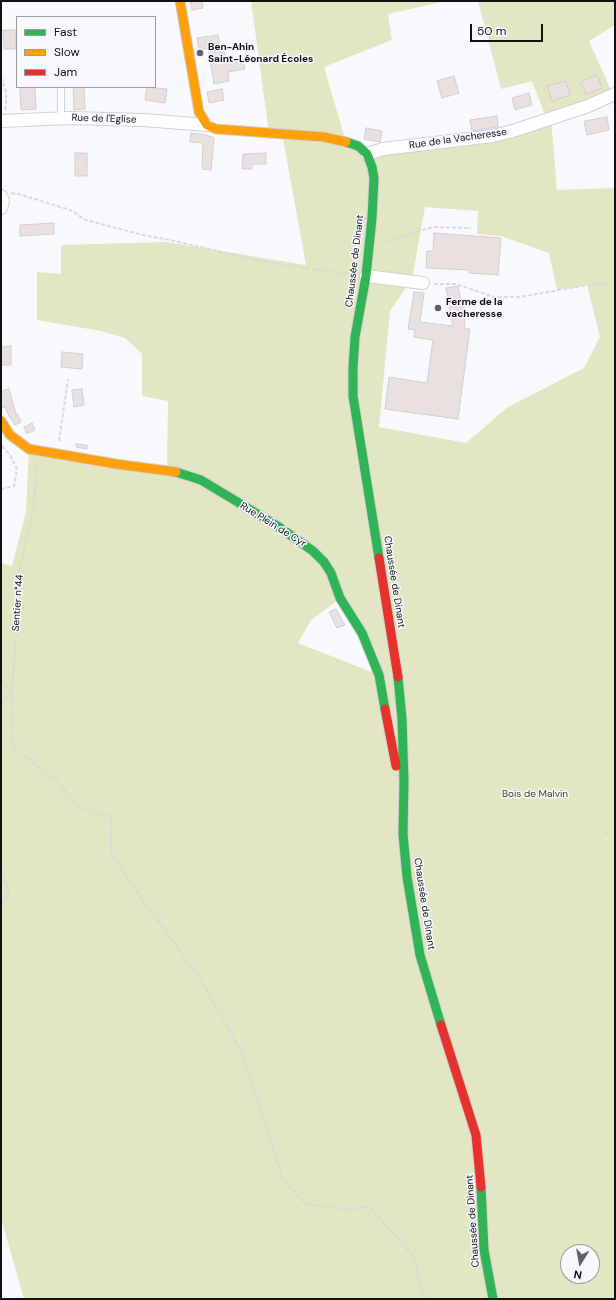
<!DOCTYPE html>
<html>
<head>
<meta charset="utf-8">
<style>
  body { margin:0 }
  #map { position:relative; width:616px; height:1300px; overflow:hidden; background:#f8f9fd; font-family:"DM Sans",sans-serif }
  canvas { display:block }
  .frame { position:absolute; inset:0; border:2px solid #101114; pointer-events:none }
  .legend { position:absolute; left:16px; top:16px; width:140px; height:72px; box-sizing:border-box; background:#f7f8fe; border:1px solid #9b9ca0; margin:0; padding:5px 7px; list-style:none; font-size:12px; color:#101114 }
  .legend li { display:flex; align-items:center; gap:8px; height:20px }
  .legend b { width:20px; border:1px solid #9b9ca0 }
  .north { position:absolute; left:560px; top:1244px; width:40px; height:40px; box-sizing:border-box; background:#f7f8fe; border:1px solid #9b9ca0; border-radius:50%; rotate:191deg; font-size:11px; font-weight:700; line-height:16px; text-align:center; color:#101114 }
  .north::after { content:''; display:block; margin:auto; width:14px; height:18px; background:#616266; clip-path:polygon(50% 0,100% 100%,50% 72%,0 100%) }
  .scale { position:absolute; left:470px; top:24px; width:73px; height:18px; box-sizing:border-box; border:2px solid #101114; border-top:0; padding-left:5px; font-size:12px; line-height:14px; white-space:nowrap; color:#101114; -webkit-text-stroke:3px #f7f8fe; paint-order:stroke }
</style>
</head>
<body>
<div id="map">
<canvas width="616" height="1300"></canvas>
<div class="frame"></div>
<ul class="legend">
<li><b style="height:5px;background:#30b455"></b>Fast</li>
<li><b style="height:5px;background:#ff9f0a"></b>Slow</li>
<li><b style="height:5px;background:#e5322d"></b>Jam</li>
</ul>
<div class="north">N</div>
<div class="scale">50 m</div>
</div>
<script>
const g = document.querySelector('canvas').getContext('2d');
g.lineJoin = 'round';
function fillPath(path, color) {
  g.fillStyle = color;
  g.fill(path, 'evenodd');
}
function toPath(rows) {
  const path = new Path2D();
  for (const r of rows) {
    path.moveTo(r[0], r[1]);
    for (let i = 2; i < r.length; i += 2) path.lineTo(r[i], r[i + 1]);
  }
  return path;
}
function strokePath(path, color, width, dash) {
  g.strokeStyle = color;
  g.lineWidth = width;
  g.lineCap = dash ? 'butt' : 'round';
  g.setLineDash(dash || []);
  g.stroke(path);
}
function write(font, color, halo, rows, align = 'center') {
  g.font = font + ' "DM Sans",sans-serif';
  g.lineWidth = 3;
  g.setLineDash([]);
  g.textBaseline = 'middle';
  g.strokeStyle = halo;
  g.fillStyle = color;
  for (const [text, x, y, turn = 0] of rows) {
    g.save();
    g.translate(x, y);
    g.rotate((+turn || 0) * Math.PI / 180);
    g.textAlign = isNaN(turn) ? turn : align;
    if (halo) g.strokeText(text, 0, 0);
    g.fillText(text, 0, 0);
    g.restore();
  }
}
fillPath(toPath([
  [251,1,446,1,388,14,392,40,324,67,346,142,367,154,453,140,547,120,532,81,501,89,478,1,615,1,615,25,589,41,613,95,551,119,557,190,615,188,615,1298,24,1299,1,1218,1,563,12,566,26,512,29,449,167,471,168,401,142,396,142,354,125,338,101,331,37,320,37,272,61,274,61,245,166,242,306,265,282,133,269,133],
  [425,207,478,211,477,234,501,236,549,253,557,290,587,285,600,337,584,368,508,407,466,443,379,427,390,311,412,279],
  [340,599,379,675,298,643,311,620],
  [568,1252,592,1252,592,1276,568,1276]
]), '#e2e6c2');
const building = toPath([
  [190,1,202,1,203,8,192,10,190,1],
  [3,30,16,30,16,49,4,49,3,30],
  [218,35,221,53,224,52,226,63,243,60,245,69,228,72,229,81,214,84,208,48,199,50,197,38,218,35],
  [597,75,602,88,586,94,581,82,597,75],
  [454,76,459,93,442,98,437,81,454,76],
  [566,81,570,95,552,101,547,86,566,81],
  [20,87,35,87,36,109,21,110,20,87],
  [73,87,84,87,85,109,74,110,73,87],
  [147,87,167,89,165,103,145,100,147,87],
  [222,89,224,100,209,103,207,92,222,89],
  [529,93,532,105,515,110,512,98,529,93],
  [497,116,498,127,472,131,470,120,497,116],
  [607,117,609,130,587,135,584,121,607,117],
  [366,128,382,131,380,142,364,139,366,128],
  [191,133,206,135,214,138,211,170,202,169,203,143,190,142,191,133],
  [75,153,87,153,87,176,75,176,75,153],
  [266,153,266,164,252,164,252,169,242,169,243,154,266,153],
  [54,223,54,234,20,236,20,225,54,223],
  [434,233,501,238,498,275,469,273,469,270,426,268,427,251,433,251,434,233],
  [458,286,465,316,464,328,470,329,458,419,385,409,389,377,427,383,433,340,414,337,415,330,408,329,414,292,424,293,420,322,453,326,446,288,458,286],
  [11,346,11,365,1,365,1,347,11,346],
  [62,352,83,354,82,369,61,367,62,352],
  [9,389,16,414,17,413,21,422,15,425,9,416,5,407,1,408,1,391,9,389],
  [82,389,84,405,74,407,72,390,82,389],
  [32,423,35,430,27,434,24,427,32,423],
  [76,444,87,445,87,449,76,447,76,444],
  [336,609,345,625,337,628,329,612,336,609]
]);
fillPath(building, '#e8e1df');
strokePath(building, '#d1d0d1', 1);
const lane = toPath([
  [61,87,61,118]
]);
const street = toPath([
  [1,121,70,118,143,120,207,125],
  [367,154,383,149,493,136,516,130,588,106,615,94],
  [1,196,3,201,1,208],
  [366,276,423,283]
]);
const fast = toPath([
  [346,142,358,146,367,154,372,167,374,178,372,218,366,276,355,337,353,368,353,396,379,558],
  [176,472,201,480,279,527,313,551,324,562,331,573,340,598,362,633,379,675,385,709],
  [398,677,402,719,404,782,403,834,407,877,420,955,441,1025],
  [481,1187,484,1250,493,1299]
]);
const slow = toPath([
  [180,1,199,112,207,125,216,129,324,137,346,142],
  [1,421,10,435,29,449,116,464,176,472]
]);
const jam = toPath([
  [379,558,398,677],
  [385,709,396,766],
  [441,1025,476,1135,481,1187]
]);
strokePath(lane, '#d0d1d4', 8);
strokePath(street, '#d0d1d4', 14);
strokePath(fast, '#d0d1d4', 11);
strokePath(slow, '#d0d1d4', 11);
strokePath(jam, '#d0d1d4', 11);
strokePath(toPath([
  [1,77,6,91,6,107,4,111],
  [11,193,22,195,70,210,86,220,143,235,170,240,256,260,353,275],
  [382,242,433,227,471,228],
  [434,284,456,284,494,297,520,297,587,285,615,283],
  [59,441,68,379],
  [37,462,34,504,18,579,17,621,12,690,12,746,57,781,77,806,111,817,111,853,139,895,199,977,242,1053,283,1180,306,1204,347,1209,370,1207,414,1257,423,1295,428,1299],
  [1,489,14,486,17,469,10,455,2,446],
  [1,680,12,690],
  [1,704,12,691],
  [605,832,615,837],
  [1,868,9,895,1,903]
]), '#d9dada', 2, [4, 2]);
strokePath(lane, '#fefeff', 6);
strokePath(street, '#fefeff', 12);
strokePath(fast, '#30b455', 9);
strokePath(slow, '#ff9f0a', 9);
strokePath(jam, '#e5322d', 9);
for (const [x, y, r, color] of [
  [200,53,4,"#616266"],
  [438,308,4,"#616266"]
]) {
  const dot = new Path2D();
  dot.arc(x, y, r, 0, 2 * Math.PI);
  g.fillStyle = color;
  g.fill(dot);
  strokePath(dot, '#f7f8fe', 1.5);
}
write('bold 10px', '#101114', '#f7f8fe', [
  ["Ben-Ahin",208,47],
  ["Saint-Léonard Écoles",208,59],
  ["Ferme de la",446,302],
  ["vacheresse",446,314]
], 'left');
write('10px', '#101114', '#f7f8fe', [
  ["Rue de l'Eglise",104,119,2],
  ["Rue de la Vacheresse",458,139,-8],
  ["Chaussée de Dinant",355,261,-83],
  ["Rue Plein de Cyr",273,525,32],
  ["Chaussée de Dinant",394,582,81],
  ["Sentier n°44",18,603,-86],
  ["Chaussée de Dinant",424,904,81],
  ["Chaussée de Dinant",473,1221,-94]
]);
write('10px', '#414318', '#f7f8fe', [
  ["Bois de Malvin",535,794]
]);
</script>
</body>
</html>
